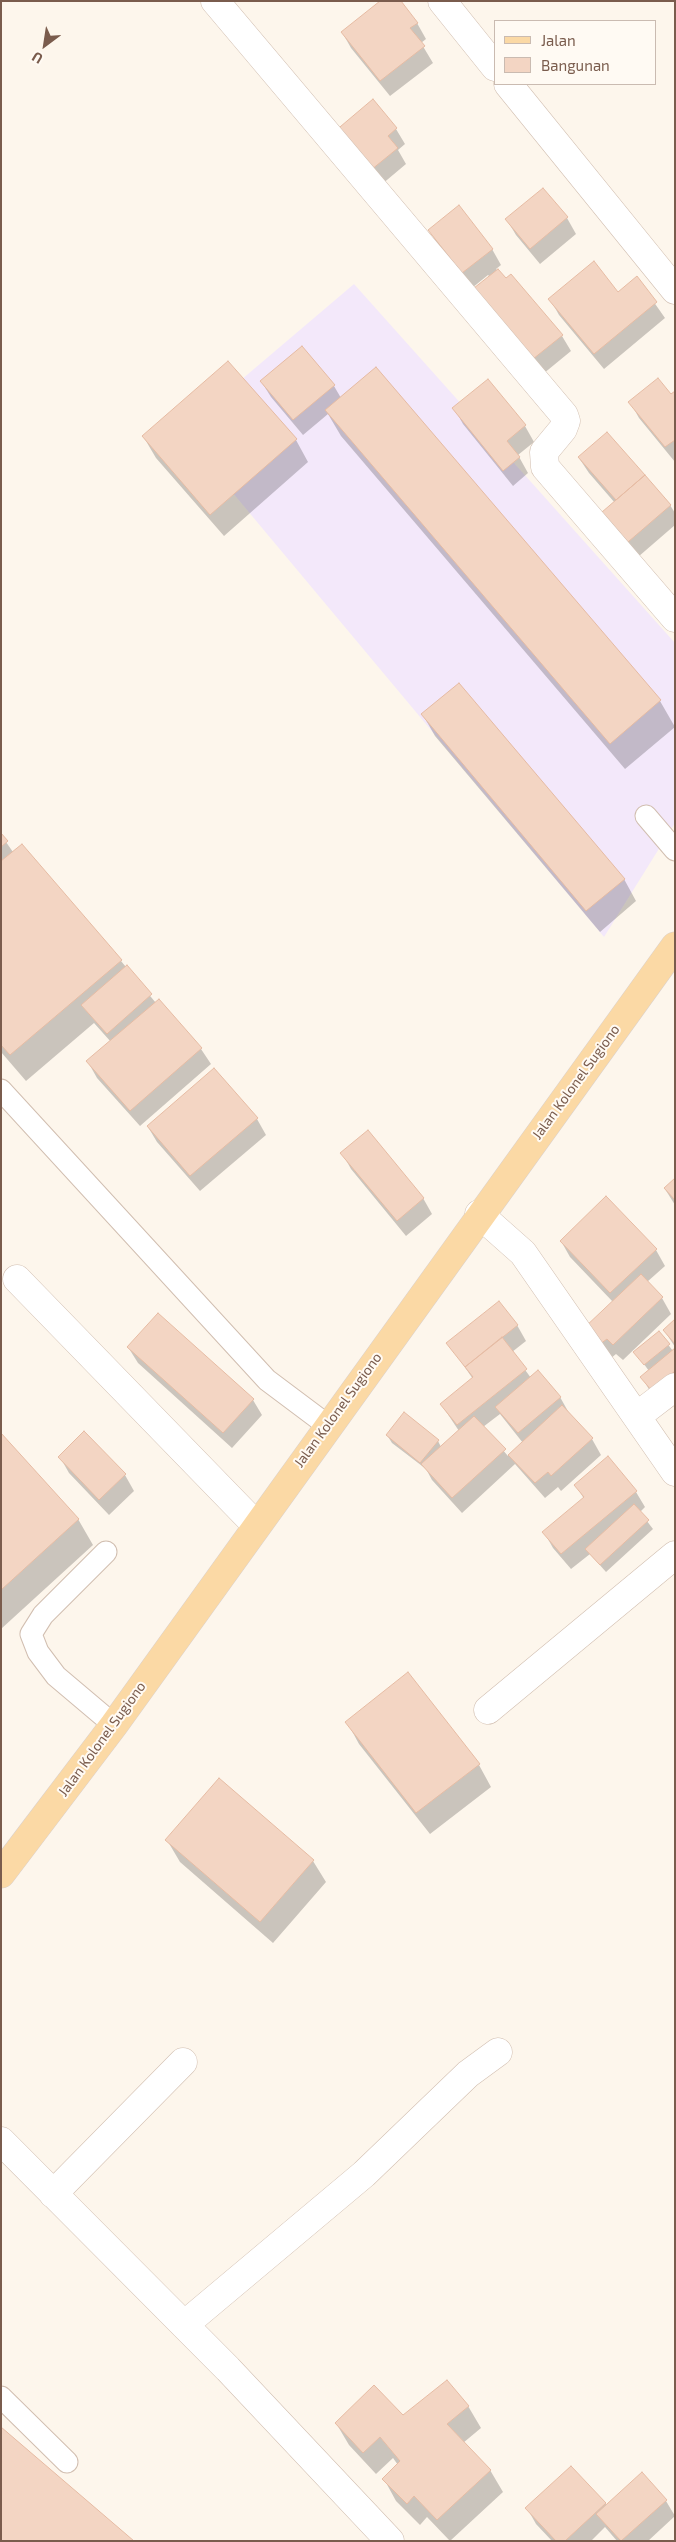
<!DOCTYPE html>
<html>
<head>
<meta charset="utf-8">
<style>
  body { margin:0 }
  #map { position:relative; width:676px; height:2542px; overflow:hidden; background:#fdf6ec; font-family:"Exo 2",sans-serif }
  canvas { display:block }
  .frame { position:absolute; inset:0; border:2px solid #7a5c4d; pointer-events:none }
  .legend { position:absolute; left:494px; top:20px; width:162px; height:65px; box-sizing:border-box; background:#fffaf3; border:1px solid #cabbb1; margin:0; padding:6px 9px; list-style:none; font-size:15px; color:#7a5c4d }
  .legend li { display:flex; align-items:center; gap:10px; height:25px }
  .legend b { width:25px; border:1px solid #cabbb1 }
  .north { position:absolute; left:20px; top:20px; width:50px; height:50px; -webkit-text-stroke:4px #fffaf3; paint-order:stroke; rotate:211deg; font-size:14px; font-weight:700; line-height:20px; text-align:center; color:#7a5c4d }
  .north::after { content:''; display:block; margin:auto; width:18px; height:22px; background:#7a5c4d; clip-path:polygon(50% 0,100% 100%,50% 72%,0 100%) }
</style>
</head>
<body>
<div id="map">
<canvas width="676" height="2542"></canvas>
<div class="frame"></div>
<ul class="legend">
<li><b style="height:6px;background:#fbd9a5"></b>Jalan</li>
<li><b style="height:14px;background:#f3d5c3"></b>Bangunan</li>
</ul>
<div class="north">U</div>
</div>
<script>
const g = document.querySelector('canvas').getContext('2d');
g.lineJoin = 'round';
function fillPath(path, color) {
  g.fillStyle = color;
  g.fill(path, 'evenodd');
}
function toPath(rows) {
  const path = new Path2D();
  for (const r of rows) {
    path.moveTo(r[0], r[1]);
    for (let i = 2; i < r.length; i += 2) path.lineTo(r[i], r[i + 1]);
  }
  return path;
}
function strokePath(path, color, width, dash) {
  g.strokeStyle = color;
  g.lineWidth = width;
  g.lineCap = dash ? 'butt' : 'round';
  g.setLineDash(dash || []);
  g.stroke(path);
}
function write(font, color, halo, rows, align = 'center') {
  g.font = font + ' "Exo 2",sans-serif';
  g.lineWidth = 4;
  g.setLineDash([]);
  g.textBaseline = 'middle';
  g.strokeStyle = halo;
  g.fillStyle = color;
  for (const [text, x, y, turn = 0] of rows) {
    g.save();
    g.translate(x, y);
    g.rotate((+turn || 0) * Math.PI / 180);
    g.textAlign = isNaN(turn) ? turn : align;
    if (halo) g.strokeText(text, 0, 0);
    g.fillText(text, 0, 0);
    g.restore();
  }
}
fillPath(toPath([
  [354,284,675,643,675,823,604,937,181,431]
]), '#f3e8fa');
fillPath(toPath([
  [417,23,426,39,421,43,433,63,390,96,351,48,342,32],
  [373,101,396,129,405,144,398,150,406,164,381,185,373,176],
  [543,190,567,218,576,234,540,264,516,235,507,220],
  [429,230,492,249,501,265,496,269,562,336,571,351,543,374,485,304,490,277,488,275,472,288,439,246],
  [637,278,665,318,604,369,559,315,550,299,618,293],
  [302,348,334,386,341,398,660,701,675,727,625,769,341,436,328,414,303,435,271,397,261,381],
  [488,381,525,426,534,442,518,455,528,473,513,486,463,424,454,408],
  [675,392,675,462,639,418,630,402,671,396],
  [143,436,296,440,308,462,224,536,156,458],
  [579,458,670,505,675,513,675,525,638,557,613,528,604,513,615,503,589,473],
  [423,715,624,879,636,901,600,932,435,736],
  [1,835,13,852,121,961,156,1003,158,1001,201,1049,211,1064,140,1126,97,1078,88,1062,111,1042,94,1023,26,1081,1,1052],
  [257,1119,266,1135,200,1191,157,1142,148,1127],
  [342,1153,423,1198,432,1214,406,1236,351,1169],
  [675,1180,675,1205,665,1189],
  [561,1241,656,1250,665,1266,647,1282,662,1298,671,1314,623,1360,616,1354,610,1359,595,1344,613,1302,570,1257],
  [675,1321,675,1347,664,1330],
  [517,1325,526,1341,512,1352,531,1378,560,1397,569,1413,592,1439,601,1455,561,1491,558,1487,545,1498,515,1464,462,1513,432,1480,426,1469,392,1443,387,1435,438,1441,441,1447,459,1431,441,1404,473,1379,448,1343],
  [500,1414,523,1443,508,1456,483,1427],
  [659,1333,673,1351,675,1350,675,1394,651,1393,642,1377,649,1371,635,1352],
  [128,1347,253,1400,262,1415,232,1448,138,1363],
  [84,1433,125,1475,134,1491,109,1515,69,1473,60,1457],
  [1,1435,78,1519,93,1545,1,1629],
  [576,1485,636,1492,645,1507,640,1512,653,1529,606,1572,590,1554,571,1569,553,1548,544,1532,584,1499],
  [408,1674,479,1765,491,1787,430,1834,359,1744,347,1722],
  [167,1840,313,1861,326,1882,273,1943,180,1862],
  [468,2406,481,2428,463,2443,490,2470,503,2492,450,2541,427,2517,420,2525,396,2501,384,2479,398,2465,393,2458,376,2474,349,2445,336,2423,403,2417],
  [642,2474,666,2501,675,2516,648,2541,617,2541,605,2527,591,2541,552,2541,536,2524,527,2508,605,2503,607,2506]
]), '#0003');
const building = toPath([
  [380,1,401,1,418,23,410,28,425,46,380,81,341,32,380,1],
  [373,99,397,128,388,136,398,148,371,170,334,132,373,99],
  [543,188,568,217,530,249,505,219,543,188],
  [459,205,493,249,462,273,428,230,459,205],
  [594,261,618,292,637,276,657,302,594,354,548,299,594,261],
  [498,269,506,278,511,274,563,335,533,359,474,288,498,269],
  [302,346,335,385,293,420,260,381,302,346],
  [228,361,297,439,210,515,142,436,228,361],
  [376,367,661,700,610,744,325,410,376,367],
  [658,378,671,394,675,391,675,440,665,447,628,402,658,378],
  [488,379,526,425,507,441,520,457,503,471,452,408,488,379],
  [607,432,645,475,616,500,578,457,607,432],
  [645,475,671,505,628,542,602,512,645,475],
  [459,683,625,879,586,911,421,714,459,683],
  [1,833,8,841,1,847,1,833],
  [22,844,122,960,10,1055,1,1045,1,861,22,844],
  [127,965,152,994,107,1034,81,1005,127,965],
  [159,999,202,1048,130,1111,86,1061,159,999],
  [214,1068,258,1118,190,1176,147,1126,214,1068],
  [368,1130,424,1198,397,1221,340,1153,368,1130],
  [675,1178,675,1200,664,1188,675,1178],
  [606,1196,657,1249,610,1293,560,1241,606,1196],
  [641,1274,663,1297,613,1345,607,1339,600,1344,584,1328,641,1274],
  [499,1301,518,1325,465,1367,446,1343,499,1301],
  [158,1313,254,1399,223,1433,127,1347,158,1313],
  [675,1319,675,1344,663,1330,675,1319],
  [659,1331,670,1344,644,1365,633,1352,659,1331],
  [502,1337,527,1369,457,1425,440,1404,473,1377,465,1367,502,1337],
  [675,1348,675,1371,652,1391,640,1377,675,1348],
  [538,1370,561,1397,518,1433,495,1407,538,1370],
  [562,1405,593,1438,551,1476,548,1472,535,1483,508,1455,562,1405],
  [404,1412,439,1440,420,1463,386,1435,404,1412],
  [474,1416,506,1449,452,1498,421,1464,474,1416],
  [84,1431,126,1474,99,1500,58,1457,84,1431],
  [1,1433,79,1519,1,1590,1,1433],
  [608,1456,637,1491,561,1554,542,1532,584,1497,574,1485,608,1456],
  [634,1504,649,1520,600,1565,585,1549,634,1504],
  [408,1672,480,1764,416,1813,345,1722,408,1672],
  [219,1778,314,1860,260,1922,165,1840,219,1778],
  [447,2380,469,2406,447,2424,491,2470,437,2520,414,2496,407,2504,382,2479,400,2461,380,2437,363,2453,335,2423,374,2385,403,2415,447,2380],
  [1,2427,134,2541,1,2541,1,2427],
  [571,2466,606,2503,565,2541,556,2541,525,2508,571,2466],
  [642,2472,667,2500,621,2541,596,2514,642,2472]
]);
fillPath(building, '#f3d5c3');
strokePath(building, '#e6bba3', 1);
const lane = toPath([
  [646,816,675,850],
  [1,1090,267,1380,327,1425],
  [106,1552,43,1615,31,1634,38,1652,56,1676,114,1725],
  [1,2397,67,2462]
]);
const street = toPath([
  [215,1,564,415,566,421,563,429,544,452,545,467,675,618],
  [442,1,495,67],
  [508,84,675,290],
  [479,1214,523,1253,675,1472],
  [17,1279,256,1525],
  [637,1416,675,1387],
  [488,1710,675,1555],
  [1,2141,228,2369,390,2541],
  [53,2194,183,2062],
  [184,2325,364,2174,468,2074,498,2052]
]);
const primary = toPath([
  [1,1874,114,1725,675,946]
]);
strokePath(lane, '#d1beb0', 23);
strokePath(street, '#d1beb0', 29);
strokePath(primary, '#dad1cd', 29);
strokePath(lane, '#fff', 21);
strokePath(street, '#fff', 28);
strokePath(primary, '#fbd9a5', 28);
write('14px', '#7a5c4d', '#fffaf3', [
  ["Jalan Kolonel Sugiono",576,1082,-54],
  ["Jalan Kolonel Sugiono",338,1410,-54],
  ["Jalan Kolonel Sugiono",102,1739,-54]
]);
</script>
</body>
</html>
